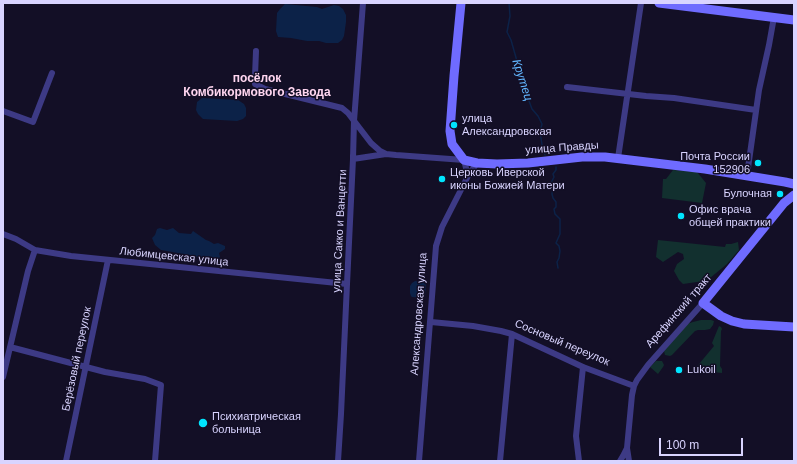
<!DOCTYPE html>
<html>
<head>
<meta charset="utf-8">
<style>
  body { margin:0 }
  #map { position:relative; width:797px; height:464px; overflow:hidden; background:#130f26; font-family:Helvetica,sans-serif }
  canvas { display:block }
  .frame { position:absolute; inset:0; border:4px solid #d9d4ff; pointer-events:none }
  .scale { position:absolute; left:659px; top:438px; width:84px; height:18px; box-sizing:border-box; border:2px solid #d9d4ff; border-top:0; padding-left:5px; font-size:12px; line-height:14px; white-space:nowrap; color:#d9d4ff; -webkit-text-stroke:3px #130f26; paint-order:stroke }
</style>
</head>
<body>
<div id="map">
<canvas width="797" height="464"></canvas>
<div class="frame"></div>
<div class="scale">100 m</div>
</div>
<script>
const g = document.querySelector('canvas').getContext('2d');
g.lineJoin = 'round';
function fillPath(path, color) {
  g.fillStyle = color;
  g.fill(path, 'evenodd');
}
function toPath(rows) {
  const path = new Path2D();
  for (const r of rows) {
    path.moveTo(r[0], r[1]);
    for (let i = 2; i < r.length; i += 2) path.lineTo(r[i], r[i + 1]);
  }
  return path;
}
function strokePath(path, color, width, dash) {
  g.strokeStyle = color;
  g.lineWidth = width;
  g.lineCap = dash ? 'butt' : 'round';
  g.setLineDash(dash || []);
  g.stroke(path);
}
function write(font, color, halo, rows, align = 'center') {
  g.font = font + ' Helvetica,sans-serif';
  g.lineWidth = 3;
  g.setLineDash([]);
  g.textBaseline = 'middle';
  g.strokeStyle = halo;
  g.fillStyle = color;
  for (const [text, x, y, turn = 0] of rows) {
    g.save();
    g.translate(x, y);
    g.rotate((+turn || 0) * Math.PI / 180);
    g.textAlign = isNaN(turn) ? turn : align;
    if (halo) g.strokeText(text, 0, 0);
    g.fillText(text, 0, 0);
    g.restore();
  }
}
fillPath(toPath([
  [673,170,697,172,706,183,702,203,662,198,663,179,666,179],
  [658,240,725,247,726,244,731,244,738,242,739,250,727,264,710,278,704,281,683,284,679,280,674,271,677,264,684,259,683,254,678,252,663,262,656,257],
  [701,320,711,320,714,321,713,325,710,329,705,330,698,330,695,331,672,355,670,356,665,355,664,351,687,324,693,322],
  [719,326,721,327,722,329,721,331,720,366,722,369,722,373,694,370,714,346,712,343],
  [656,361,662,361,664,365,663,367,658,374,650,367]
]), '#12302f');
fillPath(toPath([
  [285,4,317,7,322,9,334,5,339,6,343,9,346,15,346,22,344,36,342,40,338,43,326,43,319,41,307,41,291,38,278,37,276,31,277,13,280,9],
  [202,98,238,100,244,104,246,108,246,116,243,119,237,121,203,119,198,114,196,110,197,102],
  [160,228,167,230,173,228,179,233,191,234,193,231,206,240,209,241,214,244,218,243,225,246,225,249,219,253,220,257,215,261,205,261,195,256,161,250,155,245,152,238,155,235,157,229],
  [415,281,424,282,426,284,425,296,424,298,412,297,411,296,410,293,410,286,412,283]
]), '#0c2248');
strokePath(toPath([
  [509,3,510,16,507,32,511,40,526,93,532,109,538,116,542,124,540,132,543,151,545,155],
  [556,167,556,170,553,174,554,177,551,183,553,188,552,194,553,198,556,202,556,207,554,209,555,214,560,219,560,234,556,243,559,246,560,251,559,258,557,262,558,268]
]), '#0c2248', 1.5);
strokePath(toPath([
  [256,51,255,76,255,84,265,89,342,108,348,113,371,143,380,151,386,154,396,155,464,160,468,176],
  [567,87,646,96,674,98,756,110],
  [3,111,33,122,52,73],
  [353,155,353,159,386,154],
  [618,158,641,3],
  [747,175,759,90,769,45,774,17],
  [3,234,16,239,35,250,71,256,347,284],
  [431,322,473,326,501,331,512,334,583,367,634,386],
  [10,347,105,372,145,379,161,385,155,461],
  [3,377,28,271,35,250],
  [627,448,629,461],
  [66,461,108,260],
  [338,461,341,414,347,284,353,159,354,121,363,3],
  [419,461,436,246,442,227,468,176,477,163],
  [500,461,512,334],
  [579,461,576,436,583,367],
  [620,461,623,456,627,448,632,395,634,386,637,380,648,365,703,303]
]), '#3d3a85', 6);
strokePath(toPath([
  [461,3,454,76,450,131,452,144,464,160,477,163,497,164,528,163,582,157,605,157,705,169,785,182,794,184],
  [659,3,794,20],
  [794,195,784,203,703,303,721,316,732,321,744,324,794,327]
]), '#6f6bff', 9);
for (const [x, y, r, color] of [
  [454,125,4,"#00e5ff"],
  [758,163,4,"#00e5ff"],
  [442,179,4,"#00e5ff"],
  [780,194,4,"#00e5ff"],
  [681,216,4,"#00e5ff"],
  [679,370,4,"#00e5ff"],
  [203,423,5,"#00e5ff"]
]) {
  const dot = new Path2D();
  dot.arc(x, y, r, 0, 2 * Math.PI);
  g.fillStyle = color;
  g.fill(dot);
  strokePath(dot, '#130f26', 1.5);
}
write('11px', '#d9d4ff', '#130f26', [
  ["улица",462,119],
  ["Александровская",462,132],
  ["Почта России",750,157,"right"],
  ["152906",750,170,"right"],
  ["Церковь Иверской",450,173],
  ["иконы Божией Матери",450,186],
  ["Булочная",772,194,"right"],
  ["Офис врача",689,210],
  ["общей практики",689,223],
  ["Lukoil",687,370],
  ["Психиатрическая",212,417],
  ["больница",212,430]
], 'left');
write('11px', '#d9d4ff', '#130f26', [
  ["улица Правды",562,148,-4],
  ["улица Сакко и Ванцетти",340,231,-87],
  ["Любимцевская улица",174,257,6],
  ["Арефинский тракт",679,311,-49],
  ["Александровская улица",419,314,-86],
  ["Сосновый переулок",562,343,23],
  ["Берёзовый переулок",77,359,-78]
]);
write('bold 12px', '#ffd6f0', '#130f26', [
  ["посёлок",257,79],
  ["Комбикормового Завода",257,93]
]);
write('italic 12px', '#62b6ff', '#130f26', [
  ["Крутец",522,80,72]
]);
</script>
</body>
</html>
